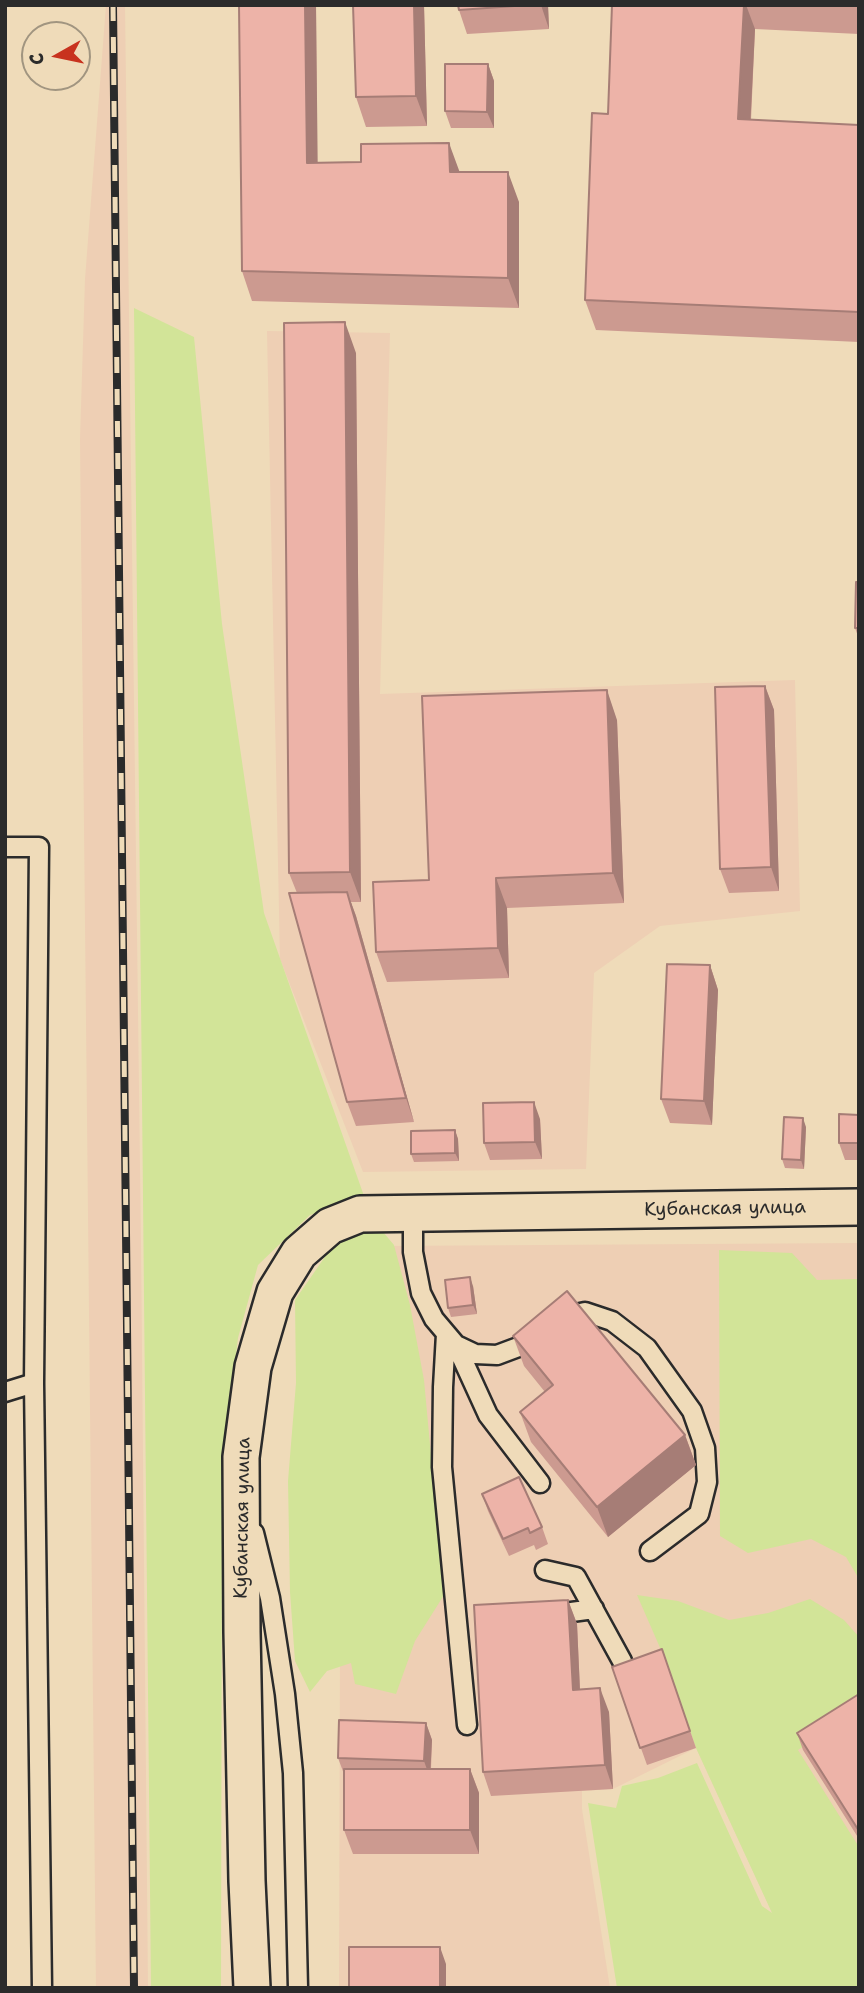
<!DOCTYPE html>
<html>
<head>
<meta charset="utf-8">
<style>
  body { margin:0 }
  #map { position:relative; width:864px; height:1993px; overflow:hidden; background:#efdbb9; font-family:"Shantell Sans",sans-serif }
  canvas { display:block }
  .frame { position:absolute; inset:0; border:7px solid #2b2b2b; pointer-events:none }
  .north { position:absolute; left:21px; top:21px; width:70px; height:70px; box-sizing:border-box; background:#efdbb9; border:2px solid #a19580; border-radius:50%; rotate:261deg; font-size:19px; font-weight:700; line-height:28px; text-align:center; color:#2b2b2b }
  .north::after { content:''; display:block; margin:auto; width:24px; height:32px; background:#c8321e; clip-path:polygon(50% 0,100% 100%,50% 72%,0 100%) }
</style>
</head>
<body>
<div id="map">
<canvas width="864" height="1993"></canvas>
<div class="frame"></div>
<div class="north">С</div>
</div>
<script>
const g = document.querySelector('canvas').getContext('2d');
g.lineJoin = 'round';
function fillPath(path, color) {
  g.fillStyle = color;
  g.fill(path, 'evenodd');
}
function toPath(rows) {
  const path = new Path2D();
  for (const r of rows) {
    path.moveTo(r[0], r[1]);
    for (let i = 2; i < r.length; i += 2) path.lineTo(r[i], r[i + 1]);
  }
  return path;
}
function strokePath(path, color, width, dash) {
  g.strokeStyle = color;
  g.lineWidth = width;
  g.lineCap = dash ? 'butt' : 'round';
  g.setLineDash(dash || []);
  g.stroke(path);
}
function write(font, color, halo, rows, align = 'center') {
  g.font = font + ' "Shantell Sans",sans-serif';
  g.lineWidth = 5;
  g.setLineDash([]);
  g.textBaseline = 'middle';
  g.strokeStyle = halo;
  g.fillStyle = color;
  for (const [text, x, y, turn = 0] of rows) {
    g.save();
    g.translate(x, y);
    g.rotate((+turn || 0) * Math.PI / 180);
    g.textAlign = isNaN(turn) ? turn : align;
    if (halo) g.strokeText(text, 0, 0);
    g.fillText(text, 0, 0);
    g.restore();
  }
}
fillPath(toPath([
  [106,5,125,5,141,1244,148,1988,96,1988,80,439,85,279],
  [267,331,390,333,380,694,795,680,800,911,660,926,594,973,586,1169,363,1172,280,959],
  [859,1243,859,1988,807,1988,696,1748,613,1789,582,1791,582,1809,610,1988,339,1988,341,1299,383,1246]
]), '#eecfb4');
fillPath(toPath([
  [134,308,194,337,222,624,264,913,364,1196,310,1215,258,1265,238,1338,222,1475,221,1988,151,1988],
  [378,1226,394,1245,410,1305,424,1380,444,1595,415,1641,396,1694,355,1684,351,1663,327,1671,310,1692,295,1661,290,1592,288,1481,296,1383,295,1300,329,1251,349,1231],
  [719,1250,792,1253,817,1280,859,1279,859,1579,846,1557,811,1539,748,1553,720,1536],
  [637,1595,678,1601,729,1620,768,1613,810,1599,844,1620,859,1637,859,1710,798,1750,859,1847,859,1988,617,1988,588,1803,616,1808,622,1786,658,1778,697,1763,762,1906,772,1913,696,1748,668,1666]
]), '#d2e498');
const lane = toPath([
  [5,847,39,847,34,1383,42,1988],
  [413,1213,413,1252,421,1293,434,1319,456,1345,475,1354,497,1355,521,1346,536,1334],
  [562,1317,585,1312,612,1321,647,1348,692,1411,705,1448,707,1482,699,1514,650,1551],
  [446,1334,443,1387,442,1467,467,1725],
  [456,1345,488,1415,540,1483],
  [5,1392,34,1383],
  [254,1533,270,1598,285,1694,293,1773,298,1988],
  [545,1570,576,1577,622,1661],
  [549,1615,594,1609]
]);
const street = toPath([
  [252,1988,247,1881,242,1632,241,1457,253,1367,275,1292,299,1253,330,1226,360,1214,859,1207]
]);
strokePath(lane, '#2b2b2b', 23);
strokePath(street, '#2b2b2b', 40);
strokePath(lane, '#efdbb9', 18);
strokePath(street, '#efdbb9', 35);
const rail = toPath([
  [113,5,134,1988]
]);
strokePath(rail, '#2b2b2b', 8);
strokePath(rail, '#efdbb9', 5, [16]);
fillPath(toPath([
  [316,5,317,163,460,172,519,202,519,308,252,301,242,271],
  [424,5,427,126,366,127,356,97],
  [458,5,548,5,549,29,467,34,459,10],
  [612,5,859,5,859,34,755,29,751,120,859,125,859,342,596,330,585,300,608,114],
  [488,64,494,81,494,128,451,128,445,111],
  [356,353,361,902,351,902,356,916,414,1122,356,1126,347,1102,297,893,289,873],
  [859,582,859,639,855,628],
  [765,686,774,710,779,891,729,893,720,869],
  [617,720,624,903,507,908,509,978,387,982,376,952,429,880],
  [710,965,718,990,712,1125,670,1123,661,1099],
  [859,1115,859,1160,845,1160,839,1143],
  [540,1119,542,1159,490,1160,484,1143],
  [806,1127,804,1169,785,1168,782,1159],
  [455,1130,458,1139,459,1161,414,1162,411,1154],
  [473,1286,477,1314,451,1317,448,1308],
  [513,1336,685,1435,696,1465,608,1537,531,1442,520,1412,545,1392,524,1366],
  [482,1494,542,1527,548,1544,536,1550,534,1545,509,1556,488,1511],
  [568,1600,577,1624,580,1689,609,1712,613,1789,491,1796,483,1772],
  [662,1649,696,1748,647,1765,612,1667],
  [859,1694,859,1839,803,1750,797,1733],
  [426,1723,432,1740,431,1769,470,1769,479,1793,479,1854,353,1854,344,1830,344,1774,338,1758]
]), '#cc9a90');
fillPath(toPath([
  [305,5,316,5,318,193,307,163],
  [414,5,424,5,427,126,416,96],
  [541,5,548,5,549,29],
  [744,5,746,5,755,29,749,150,738,119],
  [488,64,494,81,494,128,487,112],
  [449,143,460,173,450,172],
  [508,172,519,202,519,308,508,278],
  [345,322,356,353,361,902,350,872],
  [765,686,774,710,779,891,771,867],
  [607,690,617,720,624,903,613,873],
  [496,878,507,908,509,978,498,948],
  [347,892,356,916,414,1122,406,1098],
  [710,965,718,990,712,1125,704,1101],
  [534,1102,540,1119,542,1159,535,1142],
  [803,1118,806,1127,804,1169,801,1160],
  [455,1130,458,1139,459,1161,455,1153],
  [470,1277,473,1286,477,1314,473,1305],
  [685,1435,696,1465,608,1537,597,1507],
  [568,1600,577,1624,581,1714,573,1690],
  [600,1688,609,1712,613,1789,605,1765],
  [426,1723,432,1740,430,1778,424,1761],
  [470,1769,479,1793,479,1854,470,1830],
  [440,1947,446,1964,446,1988,440,1988]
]), '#a67d76');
const building = toPath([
  [239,5,305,5,307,163,361,162,361,144,449,143,450,172,508,172,508,278,242,271,239,5],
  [353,5,414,5,416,96,356,97,353,5],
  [458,5,528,5,459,10,458,5],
  [612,5,744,5,738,119,859,125,859,312,585,300,592,113,608,114,612,5],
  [445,64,488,64,487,112,445,111,445,64],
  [345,322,350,872,289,873,284,323,345,322],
  [856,582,859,582,859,628,855,628,856,582],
  [765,686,771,867,720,869,715,687,765,686],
  [607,690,613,873,496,878,498,948,376,952,373,882,429,880,422,696,607,690],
  [347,892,406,1098,347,1102,289,893,347,892],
  [667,964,710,965,704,1101,661,1099,667,964],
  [534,1102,535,1142,484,1143,483,1103,534,1102],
  [839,1114,859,1115,859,1143,839,1143,839,1114],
  [784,1117,803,1118,801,1160,782,1159,784,1117],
  [455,1130,455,1153,411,1154,411,1131,455,1130],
  [470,1277,473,1305,448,1308,445,1280,470,1277],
  [567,1291,685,1435,597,1507,520,1412,553,1385,513,1336,567,1291],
  [519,1477,542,1527,530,1533,528,1528,503,1539,482,1494,519,1477],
  [568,1600,573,1690,600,1688,605,1765,483,1772,474,1605,568,1600],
  [662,1649,690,1731,640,1748,612,1667,662,1649],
  [859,1694,859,1831,797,1733,859,1694],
  [339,1720,426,1723,424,1761,338,1758,339,1720],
  [344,1769,470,1769,470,1830,344,1830,344,1769],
  [349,1947,440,1947,440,1988,349,1988,349,1947]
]);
fillPath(building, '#edb3a8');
strokePath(building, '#a67d76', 2);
write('19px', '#2b2b2b', '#efdbb9', [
  ["Кубанская улица",725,1209,-1],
  ["Кубанская улица",243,1518,-89]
]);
</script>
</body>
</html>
